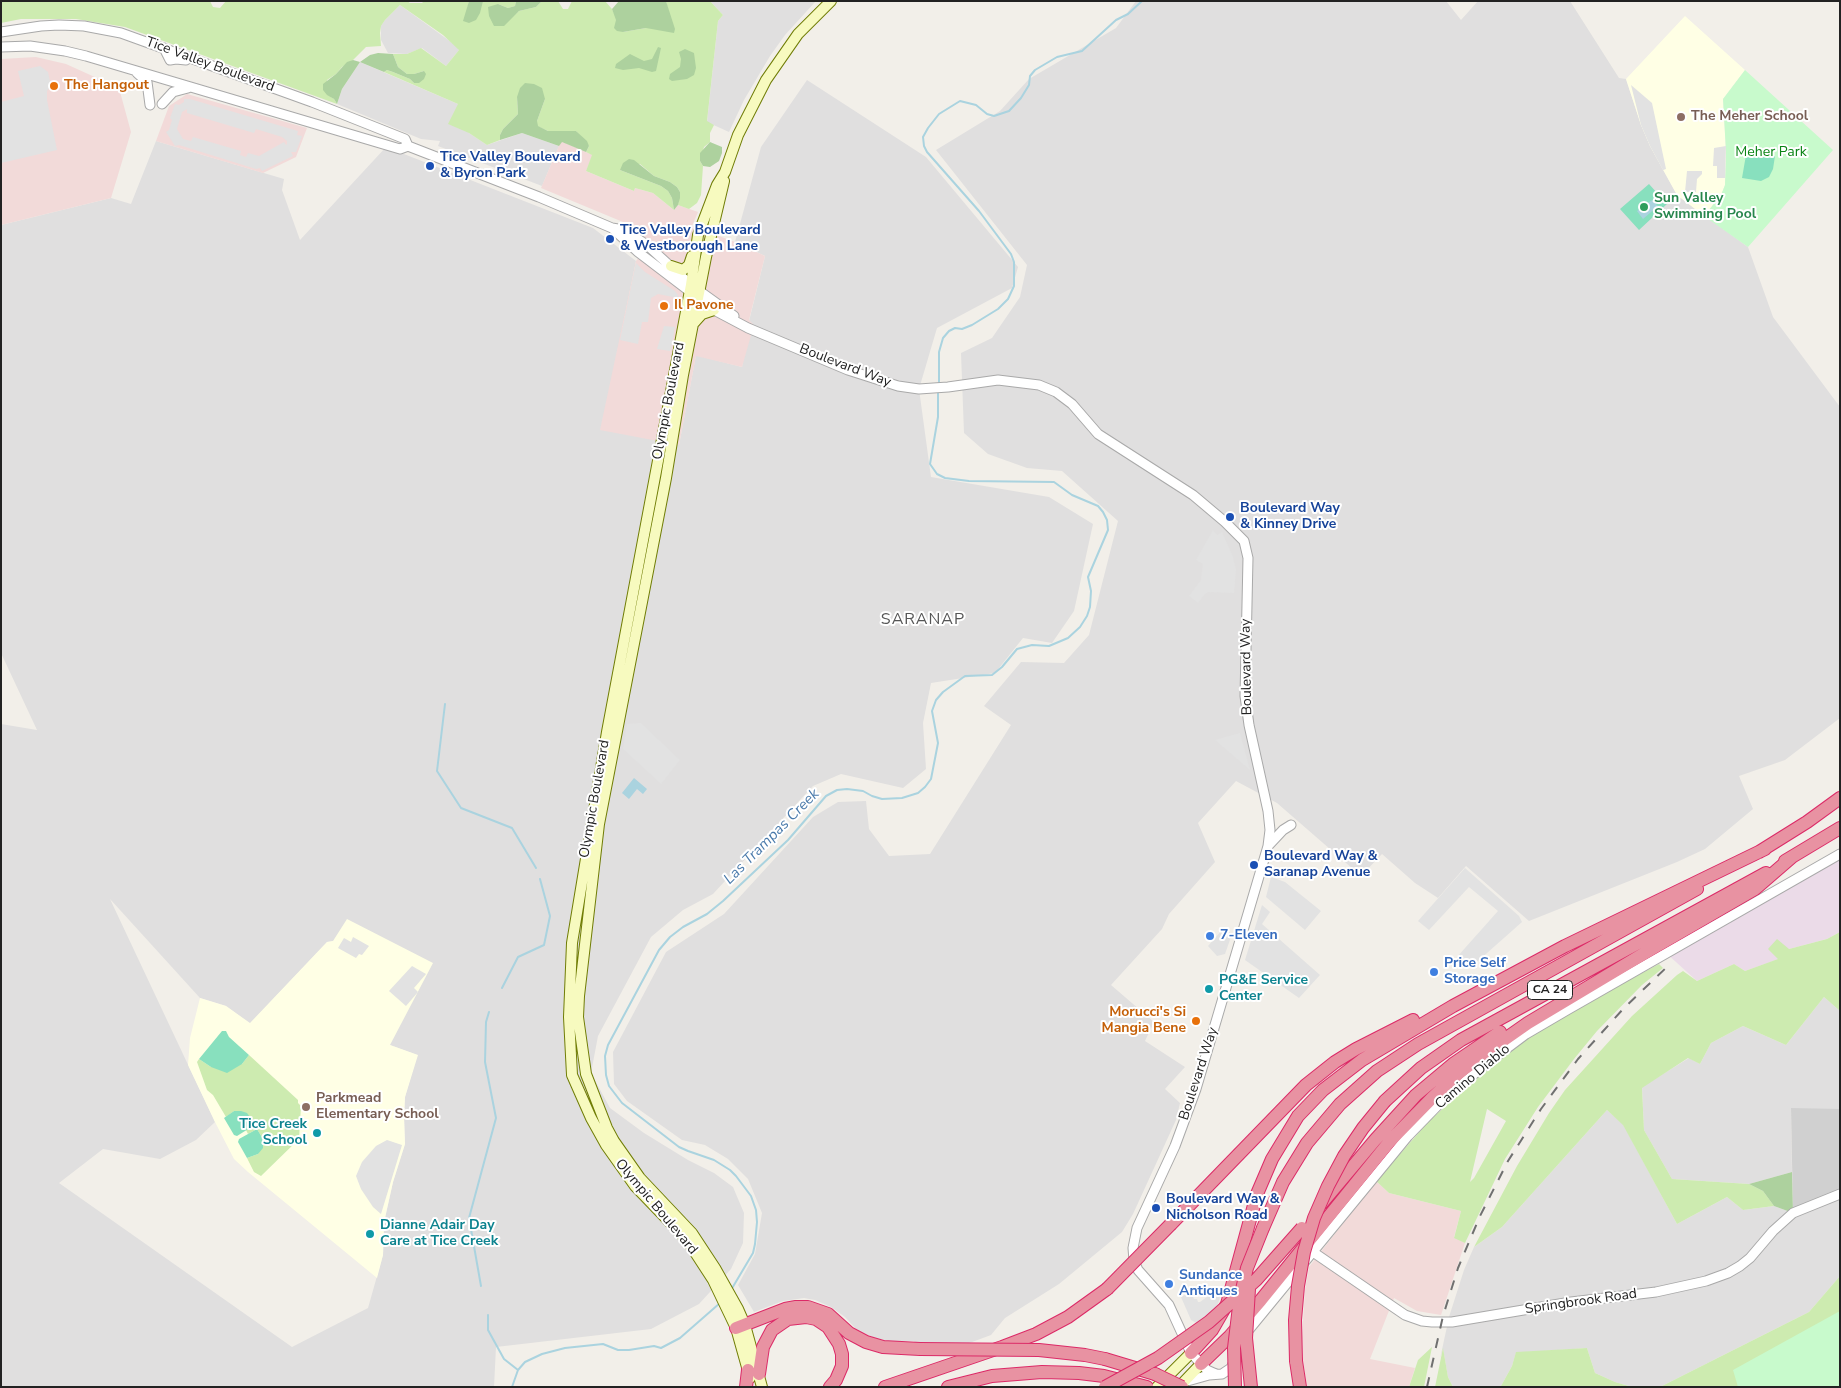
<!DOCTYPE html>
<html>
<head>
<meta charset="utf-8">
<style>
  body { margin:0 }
  #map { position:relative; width:1841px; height:1388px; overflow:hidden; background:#f2efe9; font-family:"Nunito Sans",sans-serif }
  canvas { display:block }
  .frame { position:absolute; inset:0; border:2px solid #222; pointer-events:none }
</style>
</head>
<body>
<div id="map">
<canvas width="1841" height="1388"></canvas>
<div class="frame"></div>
</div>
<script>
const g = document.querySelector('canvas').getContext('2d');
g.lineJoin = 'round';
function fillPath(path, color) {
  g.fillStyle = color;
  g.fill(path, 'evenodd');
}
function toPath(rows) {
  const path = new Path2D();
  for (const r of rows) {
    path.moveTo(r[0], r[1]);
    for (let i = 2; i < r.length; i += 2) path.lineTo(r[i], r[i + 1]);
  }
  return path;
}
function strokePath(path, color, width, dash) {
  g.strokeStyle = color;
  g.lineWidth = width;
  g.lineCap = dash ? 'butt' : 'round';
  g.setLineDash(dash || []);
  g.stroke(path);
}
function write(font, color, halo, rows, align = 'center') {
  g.font = font + ' "Nunito Sans",sans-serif';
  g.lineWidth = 4;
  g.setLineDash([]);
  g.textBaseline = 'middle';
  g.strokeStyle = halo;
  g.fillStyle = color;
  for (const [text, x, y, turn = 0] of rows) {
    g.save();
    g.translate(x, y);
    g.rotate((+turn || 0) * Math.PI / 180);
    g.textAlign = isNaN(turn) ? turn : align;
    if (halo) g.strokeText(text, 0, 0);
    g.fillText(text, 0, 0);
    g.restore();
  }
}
fillPath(toPath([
  [710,1,816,1,785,35,770,56,744,100,729,132,707,122,718,21,723,15],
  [1136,1,1446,1,1461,20,1478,1,1570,1,1619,78,1626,79,1641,125,1650,146,1677,195,1748,247,1773,317,1840,407,1840,718,1785,760,1739,776,1753,809,1705,849,1677,862,1529,921,1466,866,1438,898,1415,883,1382,854,1361,876,1277,803,1236,781,1198,823,1215,862,1169,914,1162,929,1111,985,1154,1022,1145,1041,1185,1067,1165,1089,1180,1103,1176,1120,1133,1214,1122,1232,1059,1284,1005,1318,991,1335,964,1345,917,1345,914,1341,889,1341,872,1337,856,1329,845,1317,831,1307,815,1300,804,1298,783,1301,754,1312,738,1285,755,1254,762,1213,748,1179,728,1159,705,1145,682,1140,627,1101,614,1084,613,1052,666,952,724,914,813,817,838,802,866,801,869,829,889,856,930,854,1011,725,984,706,1021,662,1064,663,1089,635,1118,521,1062,471,1027,468,988,454,964,433,961,353,992,338,1020,297,1027,265,936,150,1000,111,1029,79,1116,28],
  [400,5,458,47,459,50,446,66,422,48,407,54,388,53,381,40,381,26,385,20],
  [360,62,458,104,469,133,487,145,522,133,559,146,542,186,438,146,440,141,421,139,337,104,342,89],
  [807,80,926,157,1018,267,1012,288,937,328,919,389,931,477,1049,497,1093,524,1074,611,1052,643,1023,638,995,673,931,683,923,723,926,769,903,788,841,774,813,786,713,894,683,910,651,937,598,1036,591,1073,610,1108,644,1133,688,1160,714,1173,733,1187,744,1213,743,1243,731,1269,699,1304,651,1329,496,1347,494,1387,1,1387,1,724,37,730,1,653,1,225,111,198,131,204,156,141,284,179,282,190,300,240,386,147,593,228,636,261,620,340,679,445,696,355,742,367,749,321,765,256,735,242,761,147],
  [110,899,200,998,226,1006,250,1024,327,942,333,941,390,1045,417,1055,405,1097,404,1117,405,1144,393,1182,384,1223,383,1255,368,1308,292,1347,59,1183,103,1149,160,1159,196,1140,215,1122],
  [1824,997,1840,1011,1840,1109,1791,1109,1792,1172,1749,1184,1672,1179,1644,1130,1642,1087,1689,1058,1700,1064,1711,1043,1743,1026,1786,1045],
  [1607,1110,1623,1124,1677,1224,1727,1197,1743,1210,1774,1206,1793,1213,1840,1194,1840,1276,1809,1312,1660,1387,1632,1387,1615,1382,1595,1373,1587,1348,1516,1353,1512,1366,1501,1386,1453,1387,1448,1377,1443,1349,1440,1359,1449,1317,1464,1270,1474,1247,1502,1227]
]), '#e0dfdf');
fillPath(toPath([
  [36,57,66,64,119,88,131,132,111,198,1,225,1,59],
  [187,94,307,128,296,157,263,173,156,141,169,106],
  [561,141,593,155,586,171,634,191,635,188,653,193,674,210,678,205,698,212,692,226,735,242,765,256,749,320,754,325,742,367,696,356,679,445,600,430,636,261,651,242,623,222,541,188],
  [1376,1181,1389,1193,1461,1211,1454,1237,1465,1243,1441,1315,1417,1311,1394,1298,1370,1359,1415,1368,1409,1387,1307,1387,1303,1361,1302,1337,1305,1290,1309,1267]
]), '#f2dad9');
fillPath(toPath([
  [1840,854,1840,932,1827,939,1789,949,1779,959,1745,971,1734,964,1697,981,1666,953]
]), '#ebdbe8');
fillPath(toPath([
  [1685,16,1745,70,1723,99,1726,152,1725,185,1721,195,1704,216,1677,195,1650,146,1641,125,1626,79],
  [347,919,433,963,390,1045,418,1055,405,1097,404,1117,405,1144,393,1182,384,1222,383,1255,377,1278,248,1172,234,1159,215,1122,188,1065,190,1038,200,998,226,1006,250,1023,327,942,333,941]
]), '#ffffe5');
fillPath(toPath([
  [1791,1108,1840,1109,1840,1194,1793,1213]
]), '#d0d0d0');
fillPath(toPath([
  [1,1,210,1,213,7,220,8,226,1,407,1,410,3,422,3,424,1,469,1,467,10,483,1,516,1,515,6,508,8,498,4,510,19,519,11,536,7,542,1,558,1,563,9,568,9,572,1,605,1,612,9,623,32,646,28,670,19,666,1,710,1,723,15,718,21,707,121,714,125,710,133,710,142,704,147,700,161,703,166,701,195,697,203,689,209,678,205,680,192,677,187,670,182,654,176,640,164,620,170,661,186,668,191,672,198,674,210,653,193,635,188,634,191,586,171,592,155,586,152,589,146,576,131,548,131,537,126,537,121,545,99,517,97,518,114,503,129,500,135,500,140,487,145,469,133,448,124,458,104,384,72,387,70,393,72,410,79,414,83,424,71,414,74,407,74,398,67,393,54,407,54,421,48,446,66,459,50,443,35,400,5,385,20,381,26,380,33,381,46,366,47,353,60,342,67,336,74,327,80,331,97,334,99,337,104,125,27,76,19,21,19,1,23],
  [1840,932,1840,1011,1824,997,1786,1045,1743,1026,1711,1043,1700,1064,1688,1058,1642,1088,1644,1130,1672,1179,1749,1184,1763,1191,1774,1206,1743,1210,1727,1197,1677,1224,1623,1125,1607,1110,1502,1227,1474,1247,1517,1166,1549,1113,1565,1090,1632,1016,1677,975,1683,971,1697,981,1734,964,1745,971,1778,959,1768,949,1777,939,1789,949,1827,939],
  [1659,964,1663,968,1642,985,1597,1031,1574,1059,1538,1107,1505,1159,1465,1243,1454,1238,1461,1211,1389,1193,1376,1181,1430,1120,1491,1066,1529,1037,1569,1012],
  [1487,1109,1506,1121,1474,1178,1470,1182],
  [249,1055,298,1100,298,1103,301,1106,299,1139,261,1176,254,1172,247,1158,258,1154,263,1139,257,1129,248,1134,246,1130,253,1126,234,1111,226,1117,213,1095,207,1090,197,1062,199,1059,211,1067,242,1064],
  [1840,1276,1840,1387,1660,1387,1809,1312],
  [1432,1347,1424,1387,1409,1387,1418,1360],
  [1443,1348,1448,1377,1453,1387,1435,1387],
  [1587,1348,1595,1373,1615,1382,1632,1387,1497,1387,1501,1386,1512,1366,1516,1352]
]), '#cdebb0');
fillPath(toPath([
  [469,1,483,1,480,13,476,20,469,23,463,21],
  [516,1,542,1,536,7,519,11,504,26,494,26,489,16,488,7,498,4,508,8,515,6],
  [619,1,666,1,675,29,674,33,646,28,623,32,617,31,614,28,616,20,612,9],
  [658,47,661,48,656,71,652,72,639,68,623,70,615,68,616,64,630,54,644,61,652,59],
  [685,49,694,53,696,68,694,75,687,79,672,81,669,79,670,74,680,67,681,59,679,52],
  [378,53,393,54,398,67,407,74,414,74,424,71,426,74,424,79,419,83,414,83,410,79,393,72,387,70,384,72,360,62,342,89,337,104,334,99,327,95,323,90,323,84,336,74,347,62,353,60,360,62,370,55],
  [525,83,534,84,542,88,545,99,537,121,538,126,548,131,576,131,587,141,589,146,586,152,562,142,559,146,522,133,500,140,500,135,503,129,518,114,517,97,520,88],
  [710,142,722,147,722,153,719,161,710,167,703,166,700,161,700,153],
  [629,159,634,160,654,176,670,182,677,187,680,192,680,198,678,205,674,210,672,198,668,191,661,186,620,170,623,163],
  [1792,1172,1793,1213,1774,1206,1763,1191,1749,1184]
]), '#add19e');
fillPath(toPath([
  [1745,70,1833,150,1748,247,1704,216,1721,195,1725,185,1726,152,1723,99],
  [1840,1311,1840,1387,1738,1387,1733,1370]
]), '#c8facc');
fillPath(toPath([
  [1751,151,1775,156,1773,169,1769,177,1761,181,1742,178,1746,155],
  [1649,184,1667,204,1639,230,1620,209],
  [222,1031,226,1031,229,1037,249,1055,242,1064,227,1073,211,1067,199,1059],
  [234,1111,241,1111,247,1113,252,1120,253,1126,237,1136,234,1135,224,1118],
  [257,1129,263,1139,263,1148,258,1154,247,1158,238,1142,239,1139]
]), '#88e0be');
fillPath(toPath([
  [40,66,48,72,51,86,47,91,47,100,57,150,1,163,1,102,24,96,18,71],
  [1631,85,1652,103,1666,169,1663,170,1650,146,1641,125],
  [184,99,190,99,298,131,297,135,302,136,296,152,291,152,293,156,262,171,260,168,256,169,179,145,175,146,166,132,169,130,172,120,170,118,175,104,179,105,184,102],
  [187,109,187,113,254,133,256,129,282,137,287,141,287,144,286,145,284,142,259,156,248,153,246,157,240,155,241,151,193,137,191,141,183,139,177,129,182,112],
  [1726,146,1725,178,1717,178,1717,166,1713,166,1714,148],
  [1687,171,1702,171,1702,174,1697,179,1696,192,1685,192],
  [636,263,645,272,675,291,678,295,678,298,658,294,651,298,648,322,642,322,638,344,620,340],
  [664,326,675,327,671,349,670,351,657,349],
  [1213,530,1217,535,1222,532,1233,557,1236,570,1234,593,1208,592,1204,595,1198,603,1189,596,1201,580,1203,564,1196,560],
  [641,723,680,760,661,784,623,749,627,724],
  [1240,733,1250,770,1215,740],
  [1465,868,1519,916,1522,922,1478,961,1468,963,1460,960,1457,957,1498,911,1469,887,1429,930,1418,921],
  [1271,877,1285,882,1321,911,1305,930,1266,897],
  [1262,905,1270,912,1262,924,1320,975,1299,998,1245,960],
  [1223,929,1232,934,1225,954,1217,956,1208,946],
  [353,937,369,946,362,955,359,954,356,958,338,948,344,938,351,942],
  [412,966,426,974,414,988,418,992,406,1006,389,991],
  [387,1140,402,1145,381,1214,373,1207,361,1189,356,1176,362,1162,376,1146],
  [1215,1291,1220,1297,1216,1311,1198,1324,1191,1320,1181,1297,1191,1292,1194,1299,1197,1299,1198,1302,1200,1302]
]), '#e2e2e2');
fillPath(toPath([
  [1652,200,1658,206,1643,219,1637,211],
  [634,778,647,789,643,794,637,789,629,799,622,793]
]), '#aad3df');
strokePath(toPath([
  [939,384,939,352,943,338,949,331,955,328,962,329,972,325,998,309,1008,299,1014,286,1014,262,1011,254,979,211,927,152,924,146,923,137,928,128,939,114,960,101,976,105,987,114,994,116,1009,111,1021,98,1029,85,1030,76,1035,70,1057,57,1082,51,1116,20,1128,14,1142,1],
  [445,704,437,771,461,808,512,828,536,868],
  [502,988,518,957,544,945,550,916,540,879],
  [481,1286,469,1218,496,1118,485,1062,486,1022,489,1012],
  [731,1290,753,1253,755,1244,757,1222,756,1210,751,1196,736,1176,730,1170,714,1160,688,1151,679,1147,622,1103,609,1086,606,1075,605,1056,608,1045,659,950,670,937,683,927,707,914,723,901,788,840,826,796,837,790,847,789,863,791,872,796,882,799,902,798,918,793,925,787,931,779,938,743,932,711,936,700,943,692,965,676,992,675,1002,667,1017,649,1032,645,1049,646,1068,638,1080,627,1087,616,1090,607,1091,591,1088,577,1108,530,1107,520,1103,512,1098,506,1072,495,1054,482,969,481,945,478,937,474,930,464,938,417,938,391],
  [488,1315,488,1330,504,1359,518,1370],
  [512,1387,518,1370,525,1362,542,1354,565,1348,603,1344,618,1350,629,1350,654,1346,661,1348,680,1338,720,1303]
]), '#aad3df', 2);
const tertiary = toPath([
  [1,32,41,26,59,25,84,26,121,33,312,102,405,139,408,146],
  [1,47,30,46,65,51,86,56,400,149,408,146,539,197,612,228,624,230,647,245,691,285,734,316],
  [164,48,170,60,176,59,186,60],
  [137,73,147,82,150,105],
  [162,104,173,92,188,88],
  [612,228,638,252,714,310,748,328,848,370,898,386,919,389,948,387,998,380,1039,385,1056,392,1072,404,1098,434,1193,495,1225,522,1244,541,1248,558,1245,696,1249,725,1268,811,1270,830,1268,846,1196,1089,1175,1146,1137,1228,1133,1248,1134,1261,1138,1270,1169,1305,1191,1353,1207,1370,1216,1374],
  [1268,846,1283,830,1291,825],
  [1313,1252,1405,1315,1422,1321,1432,1322,1452,1322,1571,1302,1656,1292,1706,1281,1728,1273,1740,1266,1750,1258,1773,1231,1793,1213,1840,1194],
  [1247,1332,1408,1136,1444,1099,1486,1064,1526,1034,1567,1010,1840,854],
  [1184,1382,1209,1375,1222,1374,1231,1368,1234,1362]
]);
const secondary = toPath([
  [724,181,706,257,683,375,666,478,599,824,579,996,578,1017,586,1074,607,1128,614,1141,640,1178,692,1233,715,1268,738,1309,745,1325,762,1387],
  [671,266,683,270,689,265,692,256],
  [693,324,702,314,714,310],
  [750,1378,736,1328,713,1280,687,1240,635,1186,606,1145,591,1118,572,1075,569,1017,572,943,607,732,691,285,698,235,717,185,725,172,738,135,766,80,798,34,831,1],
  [1157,1387,1191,1353],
  [1179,1387,1201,1364]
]);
const motorway = toPath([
  [1759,852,1807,822,1840,798],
  [1785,861,1840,828],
  [1385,1101,1421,1068,1461,1040,1766,873],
  [1322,1203,1375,1140,1416,1095,1453,1064,1500,1032],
  [1171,1224,1306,1085,1335,1062,1356,1049,1413,1020],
  [1263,1228,1283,1182,1307,1143,1340,1104,1377,1071,1418,1044,1697,889],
  [736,1328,785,1309,796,1307,808,1307,828,1314,849,1333,866,1342,883,1347,920,1349],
  [1191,1353,1212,1330,1227,1304,1257,1194,1272,1159,1298,1116,1323,1090,1362,1060,1453,1006,1565,946,1765,849],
  [1105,1359,1155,1374],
  [1296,1361,1300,1387],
  [1201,1364,1230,1336,1261,1300,1390,1141,1432,1098,1459,1073,1488,1051,1528,1023,1655,947,1755,889,1792,857],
  [759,1374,763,1347,772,1330,788,1319,806,1317,816,1319,828,1327,839,1344,842,1354,842,1366,836,1380,830,1387],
  [746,1387,748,1370],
  [885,1387,1002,1347,1036,1334,1068,1317,1107,1289],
  [948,1387,992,1376,1042,1372,1079,1373,1104,1376,1147,1387]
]);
strokePath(tertiary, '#a9a9a9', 11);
strokePath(secondary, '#707d05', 12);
strokePath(motorway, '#dc2a67', 14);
strokePath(tertiary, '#fff', 9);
strokePath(secondary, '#f7fabf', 10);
strokePath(motorway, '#e892a2', 12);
strokePath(toPath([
  [1427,1387,1443,1316,1458,1268,1480,1216,1508,1161,1541,1109,1578,1059,1624,1008,1669,965]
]), '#707070', 2, [10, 10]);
const motorwayBridge = toPath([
  [1107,1289,1171,1224],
  [1249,1289,1246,1338,1251,1387],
  [920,1349,1039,1350,1085,1355,1105,1359],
  [1296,1361,1295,1320,1298,1286,1304,1252,1314,1218,1328,1186,1344,1156,1363,1128,1385,1101],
  [1155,1374,1182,1387],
  [1105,1387,1158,1358,1209,1322,1256,1280,1302,1228],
  [1235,1387,1234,1348,1240,1298,1247,1268,1263,1228]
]);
strokePath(motorwayBridge, '#dc2a67', 14, []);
strokePath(motorwayBridge, '#e892a2', 12);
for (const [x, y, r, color] of [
  [54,86,5,"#e8710a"],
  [1681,117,5,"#8d6e63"],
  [430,166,5,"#1a4fb4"],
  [1644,207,5,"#2e9e5b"],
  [610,239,5,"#1a4fb4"],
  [664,306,5,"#e8710a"],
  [1230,517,5,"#1a4fb4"],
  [1254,865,5,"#1a4fb4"],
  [1210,936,5,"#3f7fe0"],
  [1434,972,5,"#3f7fe0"],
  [1209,989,5,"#0f9aa8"],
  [1196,1021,5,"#e8710a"],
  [306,1107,5,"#8d6e63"],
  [317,1133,5,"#0f9aa8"],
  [1156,1208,5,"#1a4fb4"],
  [370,1234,5,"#0f9aa8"],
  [1169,1284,5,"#3f7fe0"]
]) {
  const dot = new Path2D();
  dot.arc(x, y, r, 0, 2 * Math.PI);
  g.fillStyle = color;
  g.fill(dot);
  strokePath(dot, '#fff', 2);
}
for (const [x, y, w] of [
  [1550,990,45]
]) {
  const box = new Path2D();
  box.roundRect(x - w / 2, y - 9.5, w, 19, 4);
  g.fillStyle = '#fff';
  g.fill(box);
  strokePath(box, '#222', 1);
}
write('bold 12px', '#222', null, [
  ["CA 24",1550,990]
]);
write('14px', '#222', '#fff', [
  ["Tice Valley Boulevard",210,65,20],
  ["Boulevard Way",845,366,21],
  ["Olympic Boulevard",669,401,-79],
  ["Boulevard Way",1247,667,-91],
  ["Olympic Boulevard",595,799,-80],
  ["Boulevard Way",1199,1074,-72],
  ["Camino Diablo",1473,1077,-40],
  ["Olympic Boulevard",656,1207,50],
  ["Springbrook Road",1581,1302,-8]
]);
write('bold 14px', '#c56008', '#fff', [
  ["The Hangout",64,86],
  ["Il Pavone",674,306],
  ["Morucci's Si",1186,1013,"right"],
  ["Mangia Bene",1186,1029,"right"]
], 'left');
write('bold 14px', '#785e54', '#fff', [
  ["The Meher School",1691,117],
  ["Parkmead",316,1099],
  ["Elementary School",316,1115]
], 'left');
write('14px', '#0c8416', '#fff', [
  ["Meher Park",1771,153]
]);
write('bold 14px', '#164399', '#fff', [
  ["Tice Valley Boulevard",440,158],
  ["& Byron Park",440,174],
  ["Tice Valley Boulevard",620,231],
  ["& Westborough Lane",620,247],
  ["Boulevard Way",1240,509],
  ["& Kinney Drive",1240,525],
  ["Boulevard Way &",1264,857],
  ["Saranap Avenue",1264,873],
  ["Boulevard Way &",1166,1200],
  ["Nicholson Road",1166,1216]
], 'left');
write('bold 14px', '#27864d', '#fff', [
  ["Sun Valley",1654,199],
  ["Swimming Pool",1654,215]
], 'left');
write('bold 14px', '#366cbe', '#fff', [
  ["7-Eleven",1220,936],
  ["Price Self",1444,964],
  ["Storage",1444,980],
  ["Sundance",1179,1276],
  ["Antiques",1179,1292]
], 'left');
write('bold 14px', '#0d838f', '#fff', [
  ["PG&E Service",1219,981],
  ["Center",1219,997],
  ["Tice Creek",307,1125,"right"],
  ["School",307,1141,"right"],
  ["Dianne Adair Day",380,1226],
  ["Care at Tice Creek",380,1242]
], 'left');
write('italic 15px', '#4a7aab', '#fff', [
  ["Las Trampas Creek",772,837,-45]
]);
g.letterSpacing = '1px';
write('16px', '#555', '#fff', [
  ["SARANAP",923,620]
]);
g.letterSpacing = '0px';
</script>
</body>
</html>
